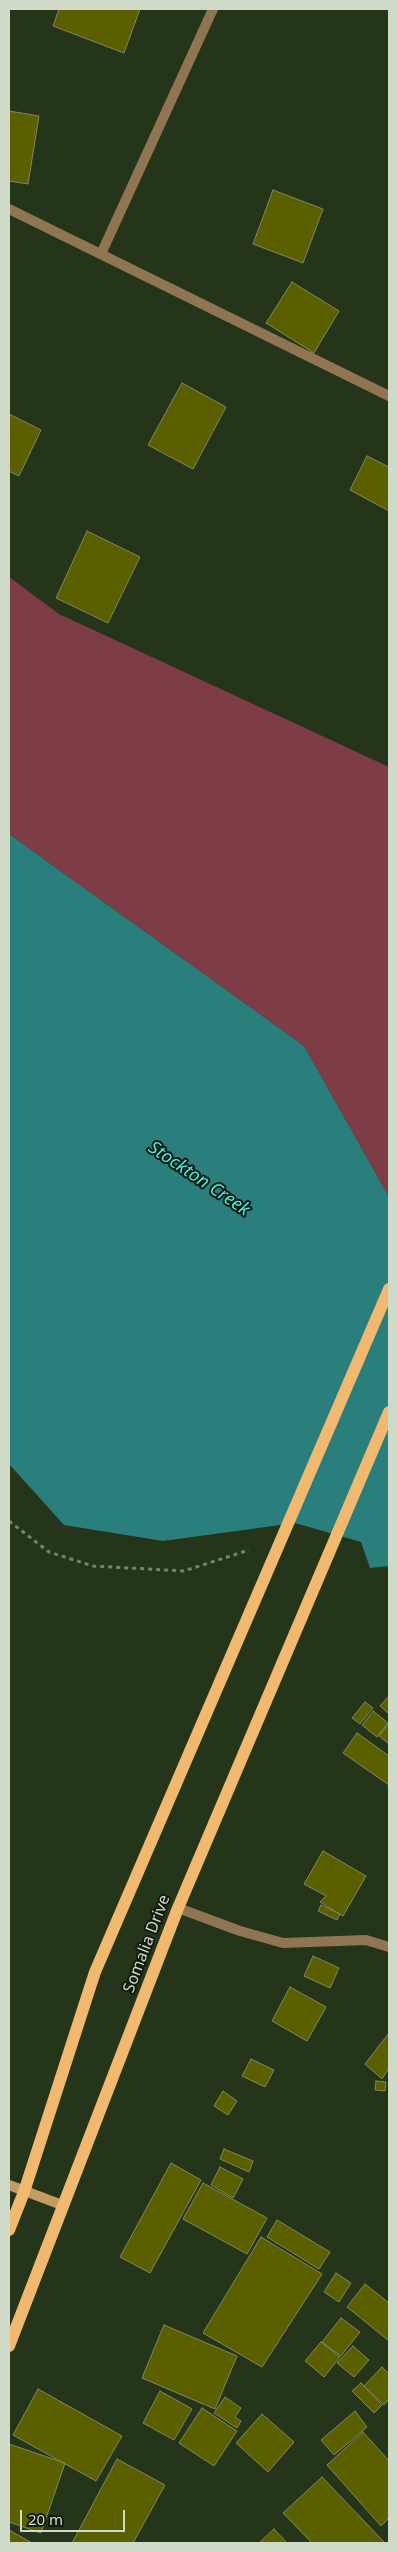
<!DOCTYPE html>
<html>
<head>
<meta charset="utf-8">
<style>
  body { margin:0 }
  #map { position:relative; width:398px; height:2552px; overflow:hidden; background:#253519; font-family:"Noto Sans",sans-serif }
  canvas { display:block }
  .frame { position:absolute; inset:0; border:10px solid #cfdac9; pointer-events:none }
  .scale { position:absolute; left:20px; top:2510px; width:105px; height:22px; box-sizing:border-box; border:2px solid #cfdac9; border-top:0; padding-left:6px; font-size:15px; line-height:18px; white-space:nowrap; color:#cfdac9; -webkit-text-stroke:4px #131a0e; paint-order:stroke }
</style>
</head>
<body>
<div id="map">
<canvas width="398" height="2552"></canvas>
<div class="frame"></div>
<div class="scale">20 m</div>
</div>
<script>
const g = document.querySelector('canvas').getContext('2d');
g.lineJoin = 'round';
function fillPath(path, color) {
  g.fillStyle = color;
  g.fill(path, 'evenodd');
}
function toPath(rows) {
  const path = new Path2D();
  for (const r of rows) {
    path.moveTo(r[0], r[1]);
    for (let i = 2; i < r.length; i += 2) path.lineTo(r[i], r[i + 1]);
  }
  return path;
}
function strokePath(path, color, width, dash) {
  g.strokeStyle = color;
  g.lineWidth = width;
  g.lineCap = dash ? 'butt' : 'round';
  g.setLineDash(dash || []);
  g.stroke(path);
}
function write(font, color, halo, rows, align = 'center') {
  g.font = font + ' "Noto Sans",sans-serif';
  g.lineWidth = 4;
  g.setLineDash([]);
  g.textBaseline = 'middle';
  g.strokeStyle = halo;
  g.fillStyle = color;
  for (const [text, x, y, turn = 0] of rows) {
    g.save();
    g.translate(x, y);
    g.rotate((+turn || 0) * Math.PI / 180);
    g.textAlign = isNaN(turn) ? turn : align;
    if (halo) g.strokeText(text, 0, 0);
    g.fillText(text, 0, 0);
    g.restore();
  }
}
fillPath(toPath([
  [9,577,59,614,389,767,389,1197,304,1046,9,834]
]), '#7e3d46');
fillPath(toPath([
  [9,834,304,1046,389,1197,389,1566,370,1568,361,1542,295,1523,163,1541,64,1525,9,1464]
]), '#2a7e7c');
const building = toPath([
  [59,9,140,9,124,53,53,26,59,9],
  [9,111,39,116,28,184,9,181,9,111],
  [273,190,323,209,303,263,253,244,273,190],
  [292,282,339,311,314,353,266,323,292,282],
  [182,383,226,407,193,469,148,445,182,383],
  [9,414,41,430,19,476,9,471,9,414],
  [367,456,389,467,389,511,350,490,367,456],
  [87,531,140,557,108,623,56,598,87,531],
  [389,1696,389,1714,380,1706,389,1696],
  [365,1702,373,1708,360,1724,352,1718,365,1702],
  [373,1711,388,1723,377,1737,362,1725,373,1711],
  [389,1723,389,1744,379,1736,389,1723],
  [357,1733,389,1756,389,1785,343,1753,357,1733],
  [323,1851,366,1876,343,1916,320,1902,326,1896,304,1884,323,1851],
  [321,1905,340,1914,337,1920,318,1911,321,1905],
  [313,1956,339,1968,330,1988,304,1976,313,1956],
  [290,1987,326,2007,307,2041,272,2021,290,1987],
  [389,2033,389,2068,382,2079,365,2064,389,2033],
  [251,2059,274,2070,265,2087,242,2076,251,2059],
  [376,2081,386,2082,385,2091,375,2090,376,2081],
  [223,2091,237,2101,228,2115,214,2106,223,2091],
  [224,2149,253,2161,249,2172,220,2159,224,2149],
  [171,2163,201,2180,150,2273,120,2257,171,2163],
  [220,2167,243,2179,233,2198,211,2185,220,2167],
  [203,2183,267,2218,247,2254,183,2219,203,2183],
  [277,2220,330,2252,319,2269,267,2237,277,2220],
  [261,2237,322,2274,262,2367,203,2333,261,2237],
  [336,2273,351,2283,339,2302,324,2292,336,2273],
  [365,2284,389,2303,389,2341,347,2307,365,2284],
  [341,2318,360,2332,341,2356,322,2342,341,2318],
  [164,2325,237,2356,215,2409,142,2378,164,2325],
  [321,2342,340,2357,324,2377,305,2361,321,2342],
  [353,2346,369,2360,354,2377,337,2363,353,2346],
  [382,2367,389,2374,389,2399,384,2405,364,2386,382,2367],
  [361,2383,382,2405,374,2413,352,2391,361,2383],
  [38,2389,122,2436,96,2481,13,2435,38,2389],
  [160,2391,192,2409,174,2440,143,2423,160,2391],
  [225,2397,241,2408,235,2417,241,2421,237,2428,214,2413,225,2397],
  [202,2408,237,2431,214,2466,179,2443,202,2408],
  [355,2411,367,2427,334,2455,321,2440,355,2411],
  [262,2414,294,2442,268,2472,236,2443,262,2414],
  [363,2432,389,2461,389,2518,381,2526,327,2465,363,2432],
  [9,2444,65,2463,41,2533,9,2522,9,2444],
  [117,2459,165,2485,133,2543,72,2543,117,2459],
  [322,2477,385,2543,312,2543,283,2513,322,2477],
  [274,2529,287,2543,259,2543,274,2529],
  [9,2530,32,2543,9,2543,9,2530]
]);
fillPath(building, '#5a5f00');
strokePath(building, '#838763', 1);
strokePath(toPath([
  [9,1521,49,1552,93,1566,184,1571,249,1550]
]), '#75836c', 3, [4, 4]);
strokePath(toPath([
  [9,209,389,396],
  [101,254,213,9],
  [178,1908,240,1931,283,1943,366,1940,389,1947]
]), '#907552', 10);
strokePath(toPath([
  [9,2185,62,2205]
]), '#c69b63', 10);
strokePath(toPath([
  [9,2230,24,2192,95,1972,389,1289],
  [9,2346,178,1908,389,1412]
]), '#f0b96f', 12);
write('16px', '#cfdac9', '#131a0e', [
  ["Somalia Drive",147,1944,-69]
]);
write('italic 18px', '#48e8e5', '#131a0e', [
  ["Stockton Creek",199,1179,34]
]);
</script>
</body>
</html>
